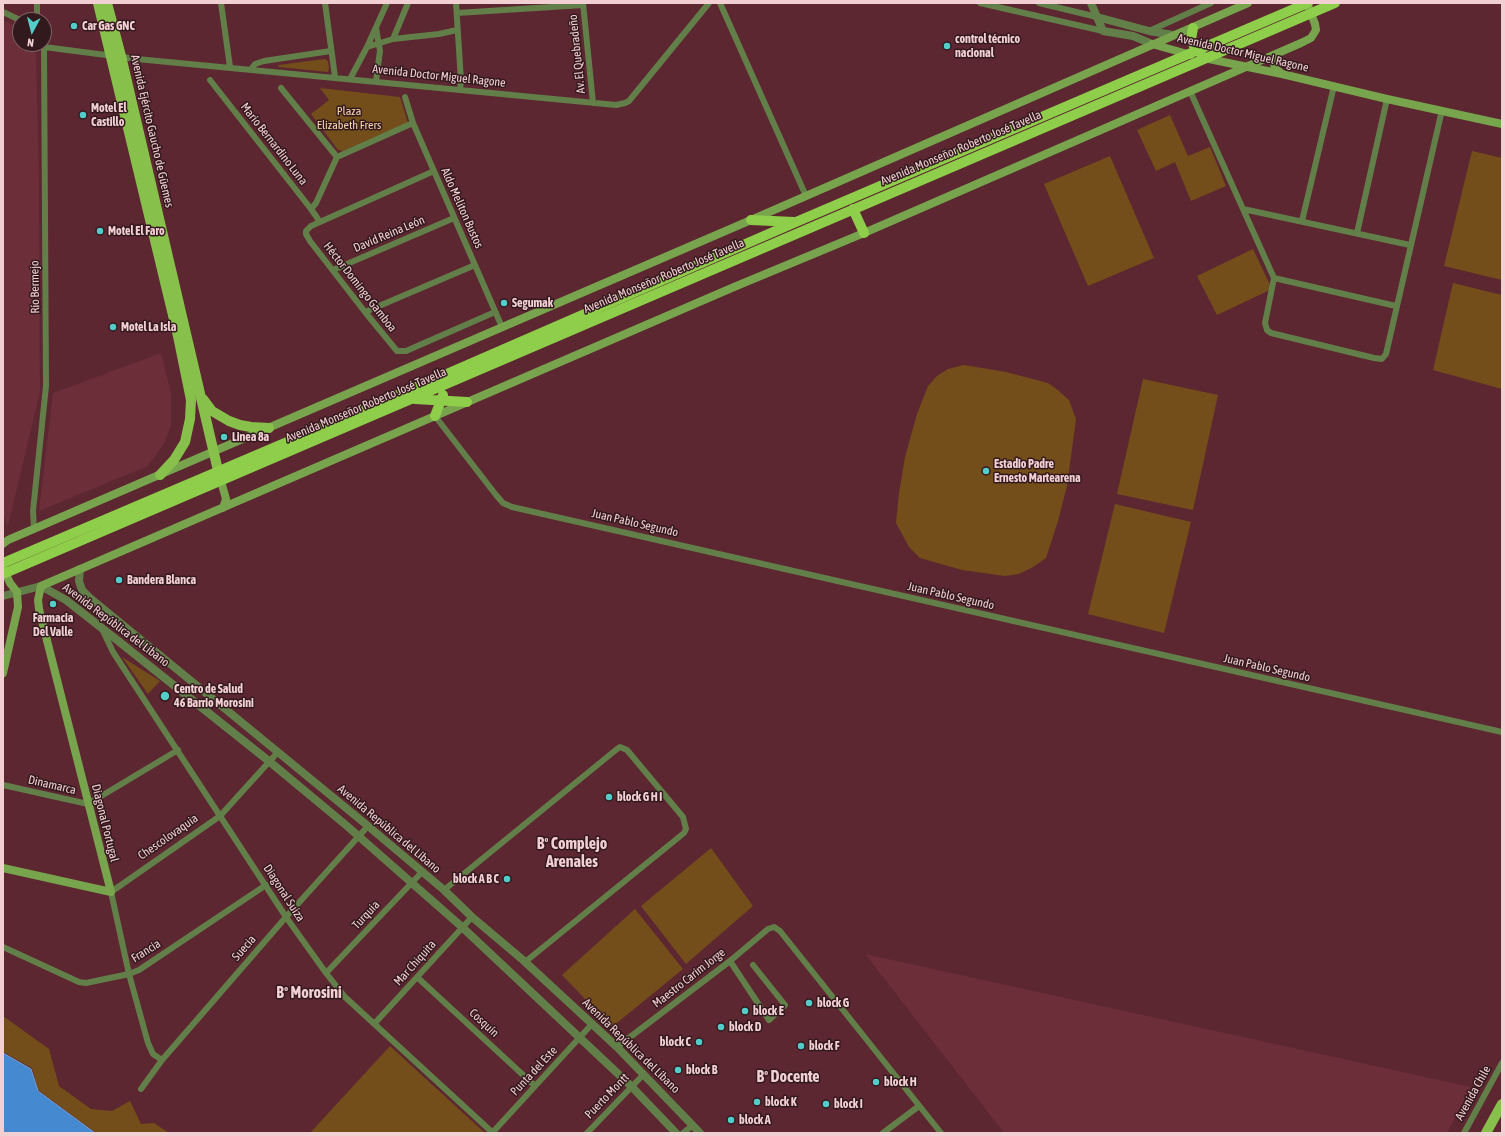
<!DOCTYPE html>
<html>
<head>
<meta charset="utf-8">
<style>
  body { margin:0 }
  #map { position:relative; width:1505px; height:1136px; overflow:hidden; background:#5c2730; font-family:"Asap Condensed",sans-serif }
  canvas { display:block }
  .frame { position:absolute; inset:0; border:4px solid #f2cfd3; pointer-events:none }
  .north { position:absolute; left:12px; top:12px; width:40px; height:40px; box-sizing:border-box; background:#32191d; border:1px solid #7f6266; border-radius:50%; rotate:187deg; font-size:11px; font-weight:700; line-height:16px; text-align:center; color:#f2cfd3 }
  .north::after { content:''; display:block; margin:auto; width:14px; height:18px; background:#53cdc9; clip-path:polygon(50% 0,100% 100%,50% 72%,0 100%) }
</style>
</head>
<body>
<div id="map">
<canvas width="1505" height="1136"></canvas>
<div class="frame"></div>
<div class="north">N</div>
</div>
<script>
const g = document.querySelector('canvas').getContext('2d');
g.lineJoin = 'round';
function fillPath(path, color) {
  g.fillStyle = color;
  g.fill(path, 'evenodd');
}
function toPath(rows) {
  const path = new Path2D();
  for (const r of rows) {
    path.moveTo(r[0], r[1]);
    for (let i = 2; i < r.length; i += 2) path.lineTo(r[i], r[i + 1]);
  }
  return path;
}
function strokePath(path, color, width, dash) {
  g.strokeStyle = color;
  g.lineWidth = width;
  g.lineCap = dash ? 'butt' : 'round';
  g.setLineDash(dash || []);
  g.stroke(path);
}
function write(font, color, halo, rows, align = 'center') {
  g.font = font + ' "Asap Condensed",sans-serif';
  g.lineWidth = 3;
  g.setLineDash([]);
  g.textBaseline = 'middle';
  g.strokeStyle = halo;
  g.fillStyle = color;
  for (const [text, x, y, turn = 0] of rows) {
    g.save();
    g.translate(x, y);
    g.rotate((+turn || 0) * Math.PI / 180);
    g.textAlign = isNaN(turn) ? turn : align;
    if (halo) g.strokeText(text, 0, 0);
    g.fillText(text, 0, 0);
    g.restore();
  }
}
fillPath(toPath([
  [3,20,20,27,20,44,33,44,36,52,39,179,40,392,8,526,3,514],
  [161,353,171,393,171,425,165,442,148,466,39,511,53,393],
  [865,954,1471,1087,1447,1133,1004,1133]
]), '#6c2e38');
fillPath(toPath([
  [325,59,328,61,329,68,328,72,279,67,278,65],
  [320,88,400,97,408,123,343,151,338,150,311,114,329,100],
  [1170,115,1188,156,1210,147,1226,186,1191,201,1175,162,1156,171,1137,130],
  [1472,151,1502,158,1502,280,1444,266],
  [1110,156,1154,258,1088,286,1044,184],
  [1253,249,1272,289,1217,315,1197,276],
  [1453,283,1502,295,1502,389,1433,370],
  [964,365,1006,372,1048,383,1059,391,1069,400,1076,419,1067,486,1058,521,1046,558,1033,567,1019,574,1005,576,962,570,920,558,909,547,896,523,899,493,905,457,917,414,928,386,937,376,948,369],
  [1143,379,1218,395,1193,510,1117,494],
  [1115,504,1191,522,1164,633,1088,614],
  [122,657,160,681,148,694],
  [711,848,753,906,686,964,641,906],
  [635,909,683,969,612,1027,562,975],
  [3,1016,49,1049,59,1086,91,1109,112,1111,130,1101,141,1124,154,1123,169,1133,96,1133,38,1090,32,1068,3,1052],
  [390,1046,485,1133,310,1133]
]), '#734e1a');
const water = toPath([
  [3,1053,31,1069,38,1091,95,1133,3,1133,3,1053]
]);
fillPath(water, '#4589d1');
strokePath(water, '#799ed2', 1);
strokePath(toPath([
  [37,3,37,20],
  [221,3,230,67],
  [325,3,335,77],
  [456,3,461,81,460,90],
  [583,3,593,103],
  [720,3,806,196],
  [980,3,1103,31],
  [1039,3,1097,17],
  [3,12,20,20],
  [457,13,583,5],
  [376,28,380,51,376,81],
  [1149,31,1211,3],
  [393,39,408,3],
  [44,47,137,59,616,105,625,103,629,101,709,3],
  [367,47,393,39,439,34,457,30],
  [251,69,255,64,264,61,331,51],
  [350,79,367,47,387,3],
  [210,80,311,209,320,222],
  [281,88,337,157],
  [1190,91,1274,278,1265,323,1267,330,1271,333,1374,358,1382,359,1386,354,1442,110],
  [405,97,413,123,502,327],
  [434,171,311,226,306,231,306,234,310,241,365,312,397,351,406,351,495,312],
  [311,209,316,203,337,157,413,123],
  [1243,209,1410,245],
  [1302,221,1334,86],
  [1357,233,1387,99],
  [333,270,454,218],
  [1274,278,1396,306],
  [365,312,475,265],
  [435,416,496,495,503,503,512,507,1502,732],
  [34,529,33,511,46,386,44,47,43,44],
  [102,629,113,652,286,917,326,973,345,997,493,1133],
  [3,785,88,804,178,750],
  [444,890,617,749,620,747,627,750,683,817,686,829,684,833,525,962],
  [3,947,79,982,86,983,129,974,139,970,266,885],
  [730,961,769,1020,785,1005,753,965],
  [326,973,422,872],
  [417,977,535,1086],
  [375,1023,472,917],
  [617,1047,730,961,768,929,774,927,780,931,941,1133],
  [162,1060,153,1054,148,1043,129,974,111,892,220,816,278,752],
  [141,1089,162,1060,286,917,368,826],
  [493,1132,592,1024],
  [587,1133,644,1074],
  [683,1133,693,1125],
  [883,1133,919,1106],
  [1464,1133,1502,1063]
]), '#627f49', 6);
strokePath(toPath([
  [1091,3,1103,31,1133,36,1152,44],
  [1097,17,1149,31,1173,35],
  [80,569,79,581,82,590,90,598,368,826,444,890,472,917,523,960,617,1047,700,1133],
  [3,596,41,586,66,600,117,640,270,762,347,826,462,927,631,1086,676,1133]
]), '#627f49', 8);
strokePath(toPath([
  [1152,44,1191,55],
  [1276,54,1274,63,1275,68,1281,73],
  [1204,58,1282,74,1387,99,1502,124],
  [221,481,226,499,223,508],
  [3,544,8,540,751,220,1248,3],
  [3,568,10,583,17,592,18,607,3,673],
  [3,868,111,892,39,609,38,600,41,586,734,287,864,233,1301,43,1311,38,1316,30,1315,24,1307,3]
]), '#77a44c', 8);
strokePath(toPath([
  [98,3,178,336,191,400,190,419,185,442,174,460,160,475],
  [107,3,121,56,220,479],
  [203,399,212,411,229,421,240,425,251,427,269,428],
  [1486,1133,1502,1104]
]), '#87c14c', 10);
strokePath(toPath([
  [1193,28,1191,39,1194,46,1201,54],
  [853,209,864,233],
  [751,220,794,222],
  [415,399,467,402],
  [435,416,443,395],
  [3,563,442,376,796,222,1308,3],
  [3,574,1335,3]
]), '#8ece4a', 10);
for (const [x, y, r, color] of [
  [74,26,4,"#53cdc9"],
  [947,46,4,"#53cdc9"],
  [83,115,4,"#53cdc9"],
  [100,231,4,"#53cdc9"],
  [504,303,4,"#53cdc9"],
  [113,327,4,"#53cdc9"],
  [224,437,4,"#53cdc9"],
  [986,471,4,"#53cdc9"],
  [119,580,4,"#53cdc9"],
  [53,604,4,"#53cdc9"],
  [165,696,5,"#53cdc9"],
  [609,797,4,"#53cdc9"],
  [507,879,4,"#53cdc9"],
  [809,1003,4,"#53cdc9"],
  [745,1011,4,"#53cdc9"],
  [721,1027,4,"#53cdc9"],
  [699,1042,4,"#53cdc9"],
  [801,1046,4,"#53cdc9"],
  [678,1070,4,"#53cdc9"],
  [876,1082,4,"#53cdc9"],
  [757,1102,4,"#53cdc9"],
  [826,1104,4,"#53cdc9"],
  [731,1120,4,"#53cdc9"]
]) {
  const dot = new Path2D();
  dot.arc(x, y, r, 0, 2 * Math.PI);
  g.fillStyle = color;
  g.fill(dot);
  strokePath(dot, '#32191d', 1.5);
}
write('bold 12px', '#f2cfd3', '#32191d', [
  ["Car Gas GNC",82,26],
  ["control técnico",955,39],
  ["nacional",955,53],
  ["Motel El",91,108],
  ["Castillo",91,122],
  ["Motel El Faro",108,231],
  ["Segumak",512,303],
  ["Motel La Isla",121,327],
  ["Linea 8a",232,437],
  ["Estadio Padre",994,464],
  ["Ernesto Martearena",994,478],
  ["Bandera Blanca",127,580],
  ["Farmacia",53,618,"center"],
  ["Del Valle",53,632,"center"],
  ["Centro de Salud",174,689],
  ["46 Barrio Morosini",174,703],
  ["block G H I",617,797],
  ["block A B C",499,879,"right"],
  ["block G",817,1003],
  ["block E",753,1011],
  ["block D",729,1027],
  ["block C",691,1042,"right"],
  ["block F",809,1046],
  ["block B",686,1070],
  ["block H",884,1082],
  ["block K",765,1102],
  ["block I",834,1104],
  ["block A",739,1120]
], 'left');
write('12px', '#f2cfd3', '#32191d', [
  ["Avenida Doctor Miguel Ragone",1243,53,13],
  ["Av. El Quebradeño",577,54,-96],
  ["Avenida Doctor Miguel Ragone",439,76,6],
  ["Avenida Ejército Gaucho de Güemes",152,131,77],
  ["Mario Bernardino Luna",274,144,52],
  ["Avenida Monseñor Roberto José Tavella",961,148,-23],
  ["Aldo Meliton Bustos",462,208,66],
  ["David Reina León",389,234,-23],
  ["Avenida Monseñor Roberto José Tavella",664,276,-23],
  ["Río Bermejo",35,287,-91],
  ["Héctor Domingo Gamboa",360,287,52],
  ["Avenida Monseñor Roberto José Tavella",366,405,-23],
  ["Juan Pablo Segundo",635,523,13],
  ["Juan Pablo Segundo",951,596,13],
  ["Avenida República del Líbano",116,625,37],
  ["Juan Pablo Segundo",1267,668,13],
  ["Dinamarca",52,785,13],
  ["Diagonal Portugal",105,823,76],
  ["Avenida República del Líbano",389,829,40],
  ["Chescolovaquia",168,837,-35],
  ["Diagonal Suiza",284,893,57],
  ["Turquia",366,915,-47],
  ["Suecia",244,948,-49],
  ["Francia",146,951,-32],
  ["Mar Chiquita",415,963,-48],
  ["Maestro Carim Jorge",689,978,-38],
  ["Cosquín",484,1023,43],
  ["Avenida República del Líbano",631,1046,44],
  ["Punta del Este",534,1071,-47],
  ["Avenida Chile",1473,1093,-61],
  ["Puerto Montt",607,1096,-46]
]);
write('12px', '#f7d5ae', '#32191d', [
  ["Plaza",349,111],
  ["Elizabeth Frers",349,125]
]);
write('bold 16px', '#f2cfd3', '#32191d', [
  ["Bº Complejo",572,844],
  ["Arenales",572,862],
  ["Bº Morosini",309,993],
  ["Bº Docente",788,1077]
]);
</script>
</body>
</html>
